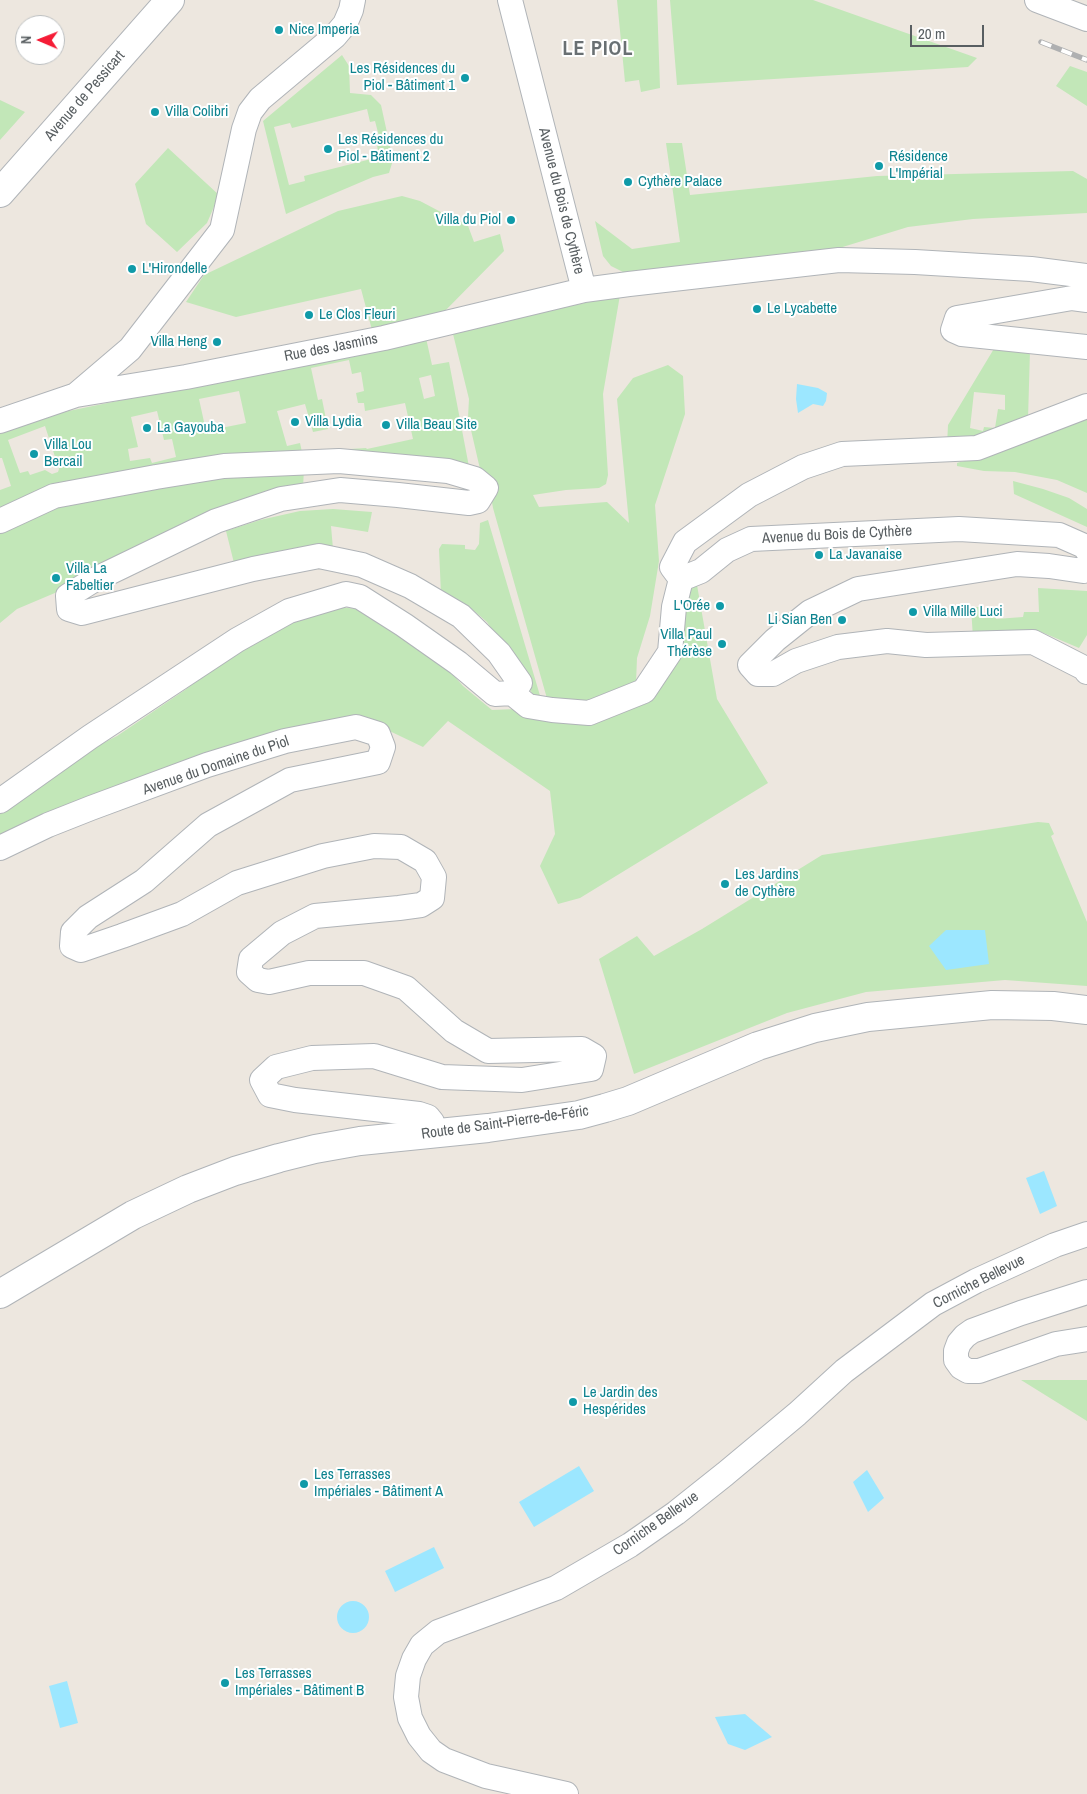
<!DOCTYPE html>
<html>
<head>
<meta charset="utf-8">
<style>
  body { margin:0 }
  #map { position:relative; width:1087px; height:1794px; overflow:hidden; background:#ede7df; font-family:"Archivo Narrow",sans-serif }
  canvas { display:block }
  .north { position:absolute; left:15px; top:15px; width:50px; height:50px; box-sizing:border-box; background:#fff; border:1px solid #bcbfc0; border-radius:50%; rotate:271deg; font-size:14px; font-weight:700; line-height:20px; text-align:center; color:#585e61 }
  .north::after { content:''; display:block; margin:auto; width:18px; height:22px; background:#f51c36; clip-path:polygon(50% 0,100% 100%,50% 72%,0 100%) }
  .scale { position:absolute; left:910px; top:25px; width:74px; height:22px; box-sizing:border-box; border:2px solid #585e61; border-top:0; padding-left:6px; font-size:15px; line-height:18px; white-space:nowrap; color:#585e61; -webkit-text-stroke:4px #fff; paint-order:stroke }
</style>
</head>
<body>
<div id="map">
<canvas width="1087" height="1794"></canvas>
<div class="north">N</div>
<div class="scale">20 m</div>
</div>
<script>
const g = document.querySelector('canvas').getContext('2d');
g.lineJoin = 'round';
function fillPath(path, color) {
  g.fillStyle = color;
  g.fill(path, 'evenodd');
}
function toPath(rows) {
  const path = new Path2D();
  for (const r of rows) {
    if (r.length === 3) {
      path.moveTo(r[0] + r[2], r[1]);
      path.arc(r[0], r[1], r[2], 0, 2 * Math.PI);
      continue;
    }
    path.moveTo(r[0], r[1]);
    for (let i = 2; i < r.length; i += 2) path.lineTo(r[i], r[i + 1]);
  }
  return path;
}
function strokePath(path, color, width, dash) {
  g.strokeStyle = color;
  g.lineWidth = width;
  g.lineCap = dash ? 'butt' : 'round';
  g.setLineDash(dash || []);
  g.stroke(path);
}
function write(font, color, halo, rows, align = 'center') {
  g.font = font + ' "Archivo Narrow",sans-serif';
  g.lineWidth = 4;
  g.setLineDash([]);
  g.textBaseline = 'middle';
  g.strokeStyle = halo;
  g.fillStyle = color;
  for (const [text, x, y, turn = 0] of rows) {
    g.save();
    g.translate(x, y);
    g.rotate((+turn || 0) * Math.PI / 180);
    g.textAlign = isNaN(turn) ? turn : align;
    if (halo) g.strokeText(text, 0, 0);
    g.fillText(text, 0, 0);
    g.restore();
  }
}
fillPath(toPath([
  [617,0,657,0,660,88,641,92,639,80,625,82],
  [670,0,813,0,977,58,968,67,677,85],
  [342,55,349,66,350,93,371,95,381,105,393,160,389,173,373,177,286,214,263,121],
  [367,109,370,122,375,121,381,144,377,145,379,157,304,176,305,181,289,185,274,127,290,123,292,128],
  [1070,66,1087,72,1087,106,1056,86],
  [0,100,25,112,0,140],
  [666,143,682,143,690,195,877,176,1073,171,1087,179,1087,213,973,219,908,227,823,253,627,274,611,266,603,256,595,221,632,249,680,242],
  [168,148,219,195,207,223,177,252,146,224,135,184],
  [402,196,420,201,456,220,467,223,474,242,500,234,504,251,440,316,372,330,361,289,236,317,186,302,204,275,338,211],
  [620,295,603,394,608,475,606,484,599,488,566,490,533,495,539,507,607,502,629,523,617,399,633,378,668,365,683,376,685,414,655,505,659,561,650,616,637,658,636,683,588,703,548,702,493,508,489,485,480,469,468,417,469,399,453,334,504,321],
  [426,338,432,365,449,362,470,472,368,455,0,509,0,490,11,486,2,458,0,458,0,430,44,416],
  [349,360,352,374,361,372,364,391,356,393,358,403,364,403,365,411,405,403,413,439,367,449,366,448,302,452,300,443,287,446,277,411,305,404,313,432,328,429,322,399,318,400,311,368],
  [431,375,435,396,424,399,419,378],
  [239,391,246,423,206,431,199,399],
  [157,411,164,440,172,439,176,457,152,463,150,458,130,461,128,449,138,447,131,417],
  [45,426,59,469,58,472,52,474,45,470,30,475,28,471,20,473,8,440],
  [995,347,1030,351,1028,419,947,446,948,425],
  [974,392,1005,395,1005,410,998,409,995,428,984,427,983,431,970,428],
  [1087,412,1087,493,1057,480,1015,472,984,471,957,466,957,463,960,462,974,459],
  [304,469,303,488,17,609,0,623,0,528,46,508,204,475],
  [1013,481,1043,489,1069,498,1087,509,1087,527,1014,494],
  [333,509,372,512,368,532,331,526,333,549,234,563,226,531,260,520,300,511],
  [488,520,541,699,534,696,487,622,473,610,441,594,439,549,442,544,465,545,465,549,475,550,479,544,480,523],
  [697,585,717,699,768,783,580,898,558,904,540,866,555,834,550,791,448,721,423,747,377,725,0,839,0,809,87,751,117,736,185,690,228,657,286,624,337,607,359,609,437,657,463,686,492,710,517,709,589,715,662,679,666,605],
  [1038,588,1087,591,1087,635,1079,648,1039,631,973,638,971,607,983,607,984,616,995,616,996,619,1023,617,1024,612,1039,612],
  [1038,822,1049,823,1054,834,1051,836,1087,922,1087,986,1005,980,866,992,787,1013,634,1074,599,959,637,936,654,956,702,929,822,855],
  [1021,1380,1087,1380,1087,1421]
]), '#c2e7b8');
fillPath(toPath([
  [797,384,818,388,827,393,826,401,823,406,813,404,798,413,796,399],
  [946,930,985,930,989,964,946,970,929,946],
  [1044,1171,1057,1206,1040,1214,1026,1178],
  [579,1466,594,1491,534,1527,519,1502],
  [867,1470,884,1498,868,1512,853,1482],
  [434,1547,444,1568,395,1592,385,1571],
  [353,1617,16],
  [67,1681,78,1723,60,1728,49,1686],
  [745,1714,772,1737,745,1750,728,1744,715,1717]
]), '#9ce7ff');
const minor = toPath([
  [510,0,584,290,629,284,839,260,915,262,1031,269,1087,276],
  [1037,0,1087,19],
  [1087,300,1072,298,957,318,953,330,962,334,1087,347],
  [76,395,186,377,384,338,584,290],
  [1087,406,977,448,842,454,803,467,749,495,685,542,672,567,681,579,701,571,727,550,751,539,959,529,1059,535,1084,546,1087,550],
  [0,421,76,395,130,349,222,230,244,129,250,112,260,99,335,36,345,24,351,10,353,0],
  [0,521,54,496,156,477,224,466,339,461,448,471,475,479,486,488,478,501,469,503,398,495,340,490,281,499,216,521,92,581,68,596,69,609,82,613,253,569,319,556,362,565,410,586,461,616,499,653,520,683,512,693,495,694,458,663,404,625,360,597,346,594,289,611,237,640,90,737,0,801],
  [1087,565,1083,571,1049,566,1017,564,858,589,810,612,775,640,750,665,758,674,773,674,796,661,838,647,887,641,926,645,1033,642,1084,668,1087,672],
  [512,693,528,706,552,710,589,713,644,691,670,652,674,607,681,579],
  [0,848,48,825,91,808,207,765,285,741,356,727,378,734,383,747,378,762,290,780,208,825,144,881,88,917,73,932,72,946,81,950,122,936,182,914,237,883,323,856,374,846,401,847,425,861,434,877,432,898,421,905,399,908,315,916,282,933,251,959,249,972,258,980,269,982,309,973,364,973,406,988,454,1031,488,1051,582,1049,594,1056,591,1069,522,1080,442,1077,374,1056,312,1058,276,1067,262,1080,270,1095,295,1100,419,1114,428,1117,432,1122,436,1133],
  [1087,1292,1021,1313,972,1331,965,1336,959,1343,956,1351,956,1360,961,1367,968,1371,979,1371,1056,1344,1087,1339],
  [566,1794,486,1776,444,1760,431,1751,419,1736,410,1718,406,1697,408,1676,414,1659,422,1645,438,1632,556,1588,630,1545,676,1513,725,1474,797,1414,844,1371,933,1304,976,1281,1055,1245,1087,1234]
]);
const tertiary = toPath([
  [0,193,170,0],
  [0,1294,133,1215,188,1189,235,1171,279,1158,315,1149,360,1141,488,1128,579,1115,605,1108,628,1101,758,1046,815,1028,868,1017,992,1005,1053,1006,1087,1010]
]);
strokePath(minor, '#b0b4b8', 26);
strokePath(tertiary, '#b0b4b8', 30);
strokePath(minor, '#fff', 24);
strokePath(tertiary, '#fff', 28);
const rail = toPath([
  [1041,42,1087,60]
]);
strokePath(rail, '#afb0b1', 5.5);
strokePath(rail, '#fff', 4, [11]);
for (const [x, y, r, color] of [
  [279,30,5,"#0f9aa8"],
  [465,78,5,"#0f9aa8"],
  [155,112,5,"#0f9aa8"],
  [328,149,5,"#0f9aa8"],
  [879,166,5,"#0f9aa8"],
  [628,182,5,"#0f9aa8"],
  [511,220,5,"#0f9aa8"],
  [132,269,5,"#0f9aa8"],
  [757,309,5,"#0f9aa8"],
  [309,315,5,"#0f9aa8"],
  [217,342,5,"#0f9aa8"],
  [295,422,5,"#0f9aa8"],
  [386,425,5,"#0f9aa8"],
  [147,428,5,"#0f9aa8"],
  [34,454,5,"#0f9aa8"],
  [819,555,5,"#0f9aa8"],
  [56,578,5,"#0f9aa8"],
  [720,606,5,"#0f9aa8"],
  [913,612,5,"#0f9aa8"],
  [842,620,5,"#0f9aa8"],
  [722,644,5,"#0f9aa8"],
  [725,884,5,"#0f9aa8"],
  [573,1402,5,"#0f9aa8"],
  [304,1484,5,"#0f9aa8"],
  [225,1683,5,"#0f9aa8"]
]) {
  const dot = new Path2D();
  dot.arc(x, y, r, 0, 2 * Math.PI);
  g.fillStyle = color;
  g.fill(dot);
  strokePath(dot, '#fff', 2);
}
write('15px', '#0d838f', '#fff', [
  ["Nice Imperia",289,30],
  ["Les Résidences du",455,69,"right"],
  ["Piol - Bâtiment 1",455,86,"right"],
  ["Villa Colibri",165,112],
  ["Les Résidences du",338,140],
  ["Piol - Bâtiment 2",338,157],
  ["Résidence",889,157],
  ["L'Impérial",889,174],
  ["Cythère Palace",638,182],
  ["Villa du Piol",501,220,"right"],
  ["L'Hirondelle",142,269],
  ["Le Lycabette",767,309],
  ["Le Clos Fleuri",319,315],
  ["Villa Heng",207,342,"right"],
  ["Villa Lydia",305,422],
  ["Villa Beau Site",396,425],
  ["La Gayouba",157,428],
  ["Villa Lou",44,445],
  ["Bercail",44,462],
  ["La Javanaise",829,555],
  ["Villa La",66,569],
  ["Fabeltier",66,586],
  ["L'Orée",710,606,"right"],
  ["Villa Mille Luci",923,612],
  ["Li Sian Ben",832,620,"right"],
  ["Villa Paul",712,635,"right"],
  ["Thérèse",712,652,"right"],
  ["Les Jardins",735,875],
  ["de Cythère",735,892],
  ["Le Jardin des",583,1393],
  ["Hespérides",583,1410],
  ["Les Terrasses",314,1475],
  ["Impériales - Bâtiment A",314,1492],
  ["Les Terrasses",235,1674],
  ["Impériales - Bâtiment B",235,1691]
], 'left');
write('15px', '#585e61', '#fff', [
  ["Avenue de Pessicart",85,96,-49],
  ["Avenue du Bois de Cythère",561,201,76],
  ["Rue des Jasmins",331,348,-11],
  ["Avenue du Bois de Cythère",837,535,-3],
  ["Avenue du Domaine du Piol",216,766,-19],
  ["Route de Saint-Pierre-de-Féric",505,1123,-8],
  ["Corniche Bellevue",979,1282,-27],
  ["Corniche Bellevue",656,1524,-35]
]);
g.letterSpacing = '1px';
write('bold 20px', '#697073', '#fff', [
  ["LE PIOL",598,50]
]);
g.letterSpacing = '0px';
</script>
</body>
</html>
